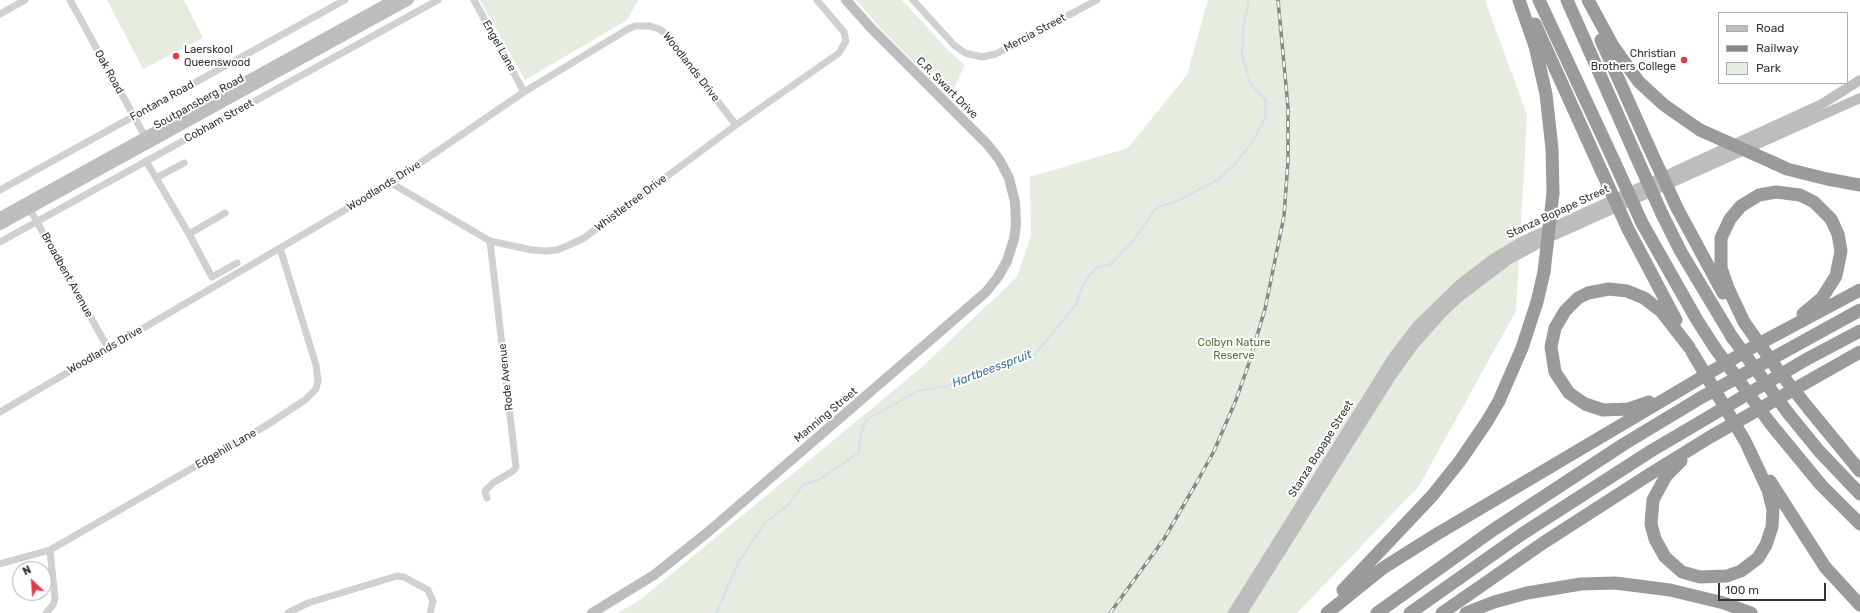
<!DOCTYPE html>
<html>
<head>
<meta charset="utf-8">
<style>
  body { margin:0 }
  #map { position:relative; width:1860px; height:613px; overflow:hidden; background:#fff; font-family:Rubik,sans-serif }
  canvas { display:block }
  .legend { position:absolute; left:1718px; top:12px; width:130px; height:72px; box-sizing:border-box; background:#fff; border:1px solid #adadad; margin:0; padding:5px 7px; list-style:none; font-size:12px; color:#333 }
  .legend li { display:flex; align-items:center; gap:8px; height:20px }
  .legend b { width:20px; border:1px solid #adadad }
  .north { position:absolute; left:12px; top:561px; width:40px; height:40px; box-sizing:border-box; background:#fff; border:1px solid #adadad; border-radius:50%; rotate:334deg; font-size:11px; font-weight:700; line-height:16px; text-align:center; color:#333 }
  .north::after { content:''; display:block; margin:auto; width:14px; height:18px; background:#e63946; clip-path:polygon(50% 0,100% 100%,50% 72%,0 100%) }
  .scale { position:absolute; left:1718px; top:583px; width:108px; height:18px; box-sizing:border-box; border:2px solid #333; border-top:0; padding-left:5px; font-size:12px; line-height:14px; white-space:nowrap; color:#333; -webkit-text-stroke:3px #fff; paint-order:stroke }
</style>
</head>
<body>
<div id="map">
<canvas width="1860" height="613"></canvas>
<ul class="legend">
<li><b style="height:5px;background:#bdbdbd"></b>Road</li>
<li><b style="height:5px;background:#888"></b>Railway</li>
<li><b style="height:11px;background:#e6ecdf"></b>Park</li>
</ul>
<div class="north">N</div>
<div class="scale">100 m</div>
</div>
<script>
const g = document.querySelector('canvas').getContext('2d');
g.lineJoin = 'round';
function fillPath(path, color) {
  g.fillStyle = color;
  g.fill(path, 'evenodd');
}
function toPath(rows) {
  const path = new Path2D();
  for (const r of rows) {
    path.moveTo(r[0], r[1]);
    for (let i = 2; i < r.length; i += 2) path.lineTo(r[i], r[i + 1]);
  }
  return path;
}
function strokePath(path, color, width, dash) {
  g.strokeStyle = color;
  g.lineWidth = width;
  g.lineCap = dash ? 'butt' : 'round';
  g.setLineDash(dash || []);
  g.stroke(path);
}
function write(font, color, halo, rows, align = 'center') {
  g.font = font + ' Rubik,sans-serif';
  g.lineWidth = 4;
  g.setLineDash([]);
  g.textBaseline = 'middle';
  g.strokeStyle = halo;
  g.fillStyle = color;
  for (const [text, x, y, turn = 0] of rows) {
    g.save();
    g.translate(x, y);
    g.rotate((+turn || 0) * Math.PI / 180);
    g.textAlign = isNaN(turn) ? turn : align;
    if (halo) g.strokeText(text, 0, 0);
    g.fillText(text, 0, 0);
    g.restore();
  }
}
fillPath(toPath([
  [107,0,184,0,203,38,143,69],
  [480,0,638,0,627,20,525,80],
  [856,0,902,0,948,50,965,65,949,98,880,28],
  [1208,0,1485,0,1527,115,1516,311,1419,486,1297,613,617,613,640,600,922,367,1017,277,1031,236,1030,177,1128,148,1187,75]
]), '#e6ecdf');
strokePath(toPath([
  [716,613,738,563,764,524,788,505,804,484,819,480,859,452,860,437,866,420,918,391,947,386,972,374,1004,366,1034,355,1076,305,1083,284,1097,267,1111,264,1133,241,1157,207,1175,202,1218,180,1236,163,1253,141,1265,118,1266,101,1250,83,1242,55,1243,28,1249,0]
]), '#cfe2ee', 2);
strokePath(toPath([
  [70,0,147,140],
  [474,0,524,92],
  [913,0,954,45,965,53,982,57,996,54,1097,0],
  [0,14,25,0],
  [146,161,189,234,225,213],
  [156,178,184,163],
  [391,183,490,241,532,250,546,251,557,250,569,245,584,238,736,125,839,53,846,41,844,32,817,0],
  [0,190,345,0],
  [28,206,108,348],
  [189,234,212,277,237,263],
  [0,242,438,0],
  [0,412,391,183,524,92,628,29,635,26,650,26,659,29,665,33,736,125],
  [487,498,485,491,493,483,513,471,516,467,490,241],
  [0,564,50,550,267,425,305,400,316,389,318,381,316,365,280,248],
  [46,613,53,605,55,599,50,550],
  [288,613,308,603,397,576,404,577,428,590,433,601,430,613]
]), '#d0d0d0', 7);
strokePath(toPath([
  [0,217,393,0],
  [0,225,409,0],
  [592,613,654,575,708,532,986,292,998,277,1007,261,1014,239,1016,224,1015,202,1009,178,999,159,987,144,871,28,846,0],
  [1233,613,1394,356,1417,326,1459,285,1494,258,1525,240,1822,104,1860,80],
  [1242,613,1390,378,1412,347,1443,312,1458,298,1508,260,1546,239,1860,98]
]), '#bdbdbd', 10);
strokePath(toPath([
  [1519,0,1535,46,1546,94,1552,149,1553,193],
  [1539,0,1614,161],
  [1567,0,1636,156],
  [1588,0,1613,46,1639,82,1664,105,1700,130],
  [1535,24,1602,172],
  [1601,40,1648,145],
  [1774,163,1787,169,1827,179,1860,185],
  [1677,208,1723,293],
  [1662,214,1681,252,1732,337],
  [1642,223,1697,320,1715,348],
  [1628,229,1676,320],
  [1743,320,1728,288,1721,268,1721,238,1730,219,1741,206,1759,195,1776,192,1800,195,1814,202,1831,219,1838,234,1841,251,1836,276,1822,298,1803,314],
  [1649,402,1629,409,1603,410,1585,404,1569,393,1555,372,1551,347,1555,328,1565,311,1578,298,1588,293,1609,289,1627,291,1644,298,1661,311,1689,347],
  [1809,409,1860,471],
  [1788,413,1819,451,1860,494],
  [1770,423,1821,485,1860,524],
  [1681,461,1666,476,1653,500,1651,524,1655,539,1665,557,1682,572,1700,577,1727,576,1741,571,1758,558,1766,545,1772,527,1773,510,1768,490,1747,445],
  [1770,481,1825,567,1860,605],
  [1343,590,1432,496,1460,461,1486,423,1499,401,1522,348,1537,302,1544,272],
  [1327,613,1383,568,1437,534,1753,347,1860,290],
  [1377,613,1493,530,1624,444,1702,397,1860,310],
  [1410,613,1522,534,1651,451,1807,359,1860,331],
  [1442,613,1543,543,1647,476,1710,437,1860,352],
  [1466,613,1494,602,1527,593,1581,584,1615,583,1670,590,1724,603,1751,613]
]), '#9a9a9a', 13);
const rail = toPath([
  [1110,613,1164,539,1197,482,1214,451,1236,400,1249,363,1265,309,1284,216,1288,161,1288,107,1278,0]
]);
strokePath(rail, '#888', 3.5);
strokePath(rail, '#fff', 2, [6]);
strokePath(toPath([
  [1700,130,1774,163],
  [1648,145,1677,208],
  [1636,156,1662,214],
  [1614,161,1642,223],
  [1602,172,1628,229],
  [1544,272,1553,193],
  [1744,322,1777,369,1809,409],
  [1732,337,1788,413],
  [1715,348,1770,423],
  [1692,352,1745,441]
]), '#9a9a9a', 13);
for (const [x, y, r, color] of [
  [176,56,4,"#e63946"],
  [1684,60,4,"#e63946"]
]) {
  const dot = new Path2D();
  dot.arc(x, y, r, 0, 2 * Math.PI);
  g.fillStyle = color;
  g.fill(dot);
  strokePath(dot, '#fff', 1.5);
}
write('11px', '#333', '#fff', [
  ["Mercia Street",1035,33,-28],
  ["Engel Lane",499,46,61],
  ["Woodlands Drive",691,67,52],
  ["Oak Road",109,72,61],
  ["C.R. Swart Drive",947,88,45],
  ["Fontana Road",162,101,-29],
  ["Soutpansberg Road",199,102,-29],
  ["Cobham Street",219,121,-29],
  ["Woodlands Drive",384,186,-32],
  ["Whistletree Drive",631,203,-37],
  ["Stanza Bopape Street",1558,212,-25],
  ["Broadbent Avenue",67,275,61],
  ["Woodlands Drive",105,350,-30],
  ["Rode Avenue",506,377,-96],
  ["Manning Street",826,415,-40],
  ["Edgehill Lane",226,449,-30],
  ["Stanza Bopape Street",1321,449,-58]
]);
write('11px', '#333', '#fff', [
  ["Laerskool",184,50],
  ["Queenswood",184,63],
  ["Christian",1676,54,"right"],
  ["Brothers College",1676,67,"right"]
], 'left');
write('11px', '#56703f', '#fff', [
  ["Colbyn Nature",1234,343],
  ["Reserve",1234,356]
]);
write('italic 12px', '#3f7597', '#fff', [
  ["Hartbeesspruit",992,369,-21]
]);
</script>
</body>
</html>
